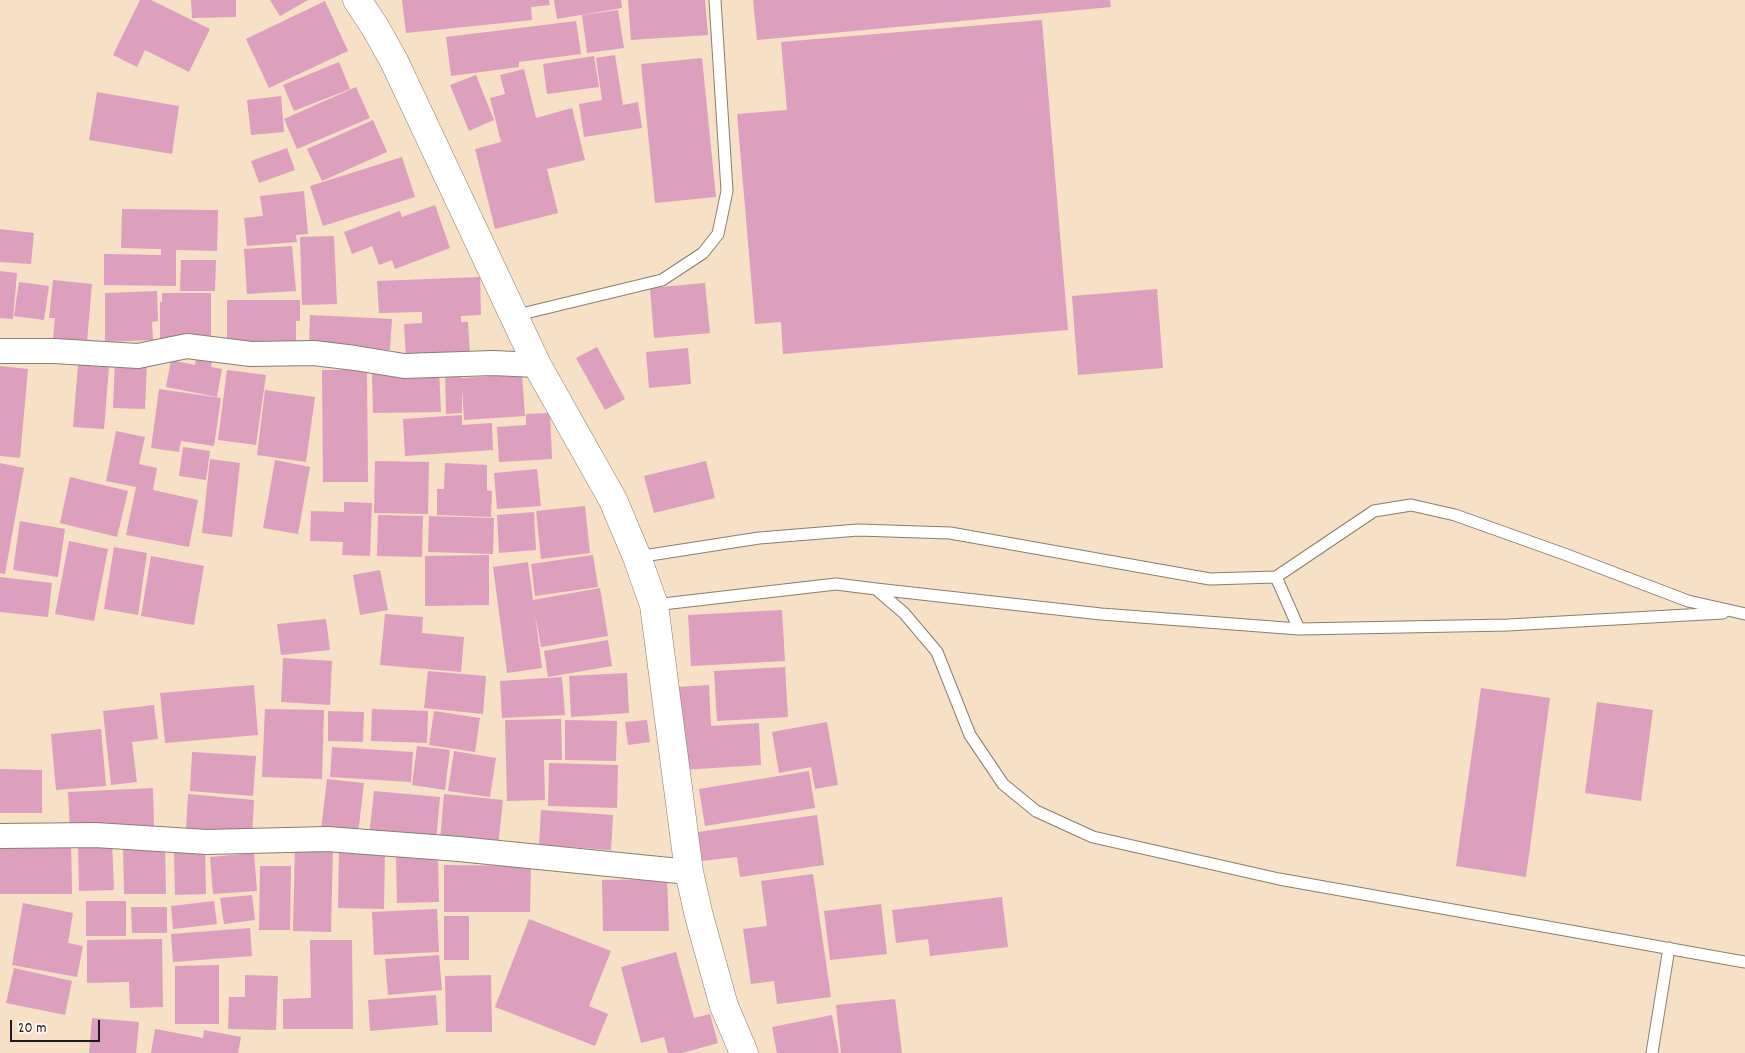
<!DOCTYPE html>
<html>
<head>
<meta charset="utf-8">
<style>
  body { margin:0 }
  #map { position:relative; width:1745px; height:1053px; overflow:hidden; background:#f6e0c6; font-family:Dekko,sans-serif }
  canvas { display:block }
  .scale { position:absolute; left:10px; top:1020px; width:90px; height:22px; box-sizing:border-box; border:2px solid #1c1c1c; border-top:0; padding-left:6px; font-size:15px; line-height:18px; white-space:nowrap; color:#1c1c1c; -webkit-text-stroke:4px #fbf7ec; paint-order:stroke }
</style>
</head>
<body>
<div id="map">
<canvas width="1745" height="1053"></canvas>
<div class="scale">20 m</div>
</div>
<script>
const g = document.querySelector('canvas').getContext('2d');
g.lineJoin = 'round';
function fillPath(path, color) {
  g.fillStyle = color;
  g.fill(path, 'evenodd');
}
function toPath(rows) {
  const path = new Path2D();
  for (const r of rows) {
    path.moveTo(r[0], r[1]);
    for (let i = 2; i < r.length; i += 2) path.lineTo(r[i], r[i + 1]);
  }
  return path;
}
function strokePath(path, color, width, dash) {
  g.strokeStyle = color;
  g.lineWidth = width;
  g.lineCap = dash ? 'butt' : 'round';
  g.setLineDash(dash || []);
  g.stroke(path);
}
fillPath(toPath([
  [140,0,151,0,210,29,189,72,145,50,137,67,113,55],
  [191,0,236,0,236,17,192,18],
  [270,0,308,0,280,16],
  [402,0,549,0,550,5,531,7,532,20,406,33],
  [554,0,621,0,622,8,557,19],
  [628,0,705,0,708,35,631,40],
  [753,0,1110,0,1111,7,757,40],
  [325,1,348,51,269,88,246,39],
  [618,10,624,48,587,53,582,15],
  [1042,20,1068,330,783,354,781,322,755,324,737,114,787,110,781,42],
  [576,21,581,54,519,62,519,67,451,76,446,37],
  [615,55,623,105,638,102,642,128,584,137,579,104,602,100,596,58],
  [594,56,599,87,547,94,543,64],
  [702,58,716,197,655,203,641,64],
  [339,62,350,89,294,111,283,85],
  [524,69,536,118,572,108,585,160,547,169,558,213,495,229,475,149,501,142,490,98,505,94,500,75],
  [476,75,494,120,469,131,450,85],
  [356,87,370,118,297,149,284,119],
  [97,92,179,106,172,154,89,140],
  [281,96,284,132,251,135,247,100],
  [373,120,387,152,322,181,307,149],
  [287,148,295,170,259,183,251,161],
  [402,157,415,197,323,226,310,186],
  [304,191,308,234,296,235,297,242,247,246,244,218,263,216,260,196],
  [435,205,450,248,395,269,392,260,379,265,372,246,352,254,344,232,400,211,402,217],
  [122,209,218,210,217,251,176,250,176,286,104,285,104,254,161,255,161,249,121,248],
  [0,229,34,233,31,264,0,262],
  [334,236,337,304,302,305,300,237],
  [292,246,296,291,247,294,244,249],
  [181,260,216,260,215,291,180,291],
  [0,271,17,273,13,319,0,318],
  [480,277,481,315,461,316,461,322,468,322,470,355,406,358,404,324,422,323,422,312,379,313,377,281],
  [53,280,92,284,87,342,53,339,55,318,49,318],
  [19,282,49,286,44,320,14,316],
  [705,283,710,333,654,338,650,288],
  [1157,289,1163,368,1078,375,1072,296],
  [157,291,158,321,152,322,153,340,105,342,105,293],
  [162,293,211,293,211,344,160,345,160,302,162,302],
  [227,300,300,300,300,321,296,321,296,341,227,341],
  [310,315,392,319,390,350,309,346],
  [597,347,625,399,605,410,576,358],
  [688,348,691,384,649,388,646,352],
  [197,351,214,354,211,367,222,369,217,397,166,387,171,360,195,365],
  [115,359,147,361,145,409,113,408],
  [78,365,109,367,104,429,73,427],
  [0,366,28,369,20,458,0,456],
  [445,367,461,367,461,378,522,374,525,416,464,420,462,388,462,413,446,414],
  [227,370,266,375,256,445,218,440],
  [322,370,367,370,368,482,323,482],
  [439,370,441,412,373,413,372,372],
  [159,389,221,398,214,446,181,441,179,452,151,448],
  [265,390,315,397,306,462,257,455],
  [550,413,552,459,499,462,497,427,526,425,526,414],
  [462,415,462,425,492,423,493,450,405,456,403,419],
  [116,431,145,437,139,464,157,468,153,490,198,500,189,547,126,535,136,487,106,481],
  [183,447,210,451,206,480,179,476],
  [210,459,240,463,232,537,202,533],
  [275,460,310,467,298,534,263,528],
  [375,461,429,462,428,514,374,513],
  [706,461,715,498,654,513,644,476],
  [0,463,24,468,5,574,0,573],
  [445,463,487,465,487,490,492,491,491,517,437,515,437,489,444,489],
  [537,469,541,506,497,509,494,473],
  [70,477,128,491,117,537,60,523],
  [344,502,372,503,370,556,342,555,343,542,310,541,311,511,344,512],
  [585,506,590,553,541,559,536,511],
  [534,512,536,550,499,553,497,515],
  [378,515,423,516,422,557,377,556],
  [429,516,494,518,493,554,428,552],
  [20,521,65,529,58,577,13,570],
  [69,541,108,549,94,621,55,614],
  [114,547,147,553,138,615,104,609],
  [489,555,489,605,425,606,425,556],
  [593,555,598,587,535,596,531,564],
  [151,556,204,566,194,625,141,616],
  [528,562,533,600,600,588,608,636,541,647,535,614,542,668,507,673,493,567],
  [380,570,388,610,360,615,353,575],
  [0,577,52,583,48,617,0,612],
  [782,610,785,661,691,666,688,615],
  [385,614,423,617,422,633,464,637,461,672,380,665],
  [326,619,330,650,281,655,277,624],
  [608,640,612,666,548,677,544,651],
  [283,658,332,661,330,705,281,702],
  [785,667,788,717,717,721,714,671],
  [428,671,486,676,483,714,424,708],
  [627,673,629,713,571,717,569,676],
  [562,677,565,715,502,718,500,681],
  [254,685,258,735,165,743,160,693],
  [709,685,711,726,759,723,761,765,682,770,677,687],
  [1481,688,1550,698,1526,877,1456,866],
  [1597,702,1653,710,1641,801,1585,793],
  [154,705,158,739,132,742,137,782,111,785,103,711],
  [265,709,324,710,322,779,262,777],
  [372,709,428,711,427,743,371,741],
  [328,711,364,712,363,742,328,741],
  [434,711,480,718,475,752,429,745],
  [561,719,562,760,544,760,545,800,507,801,505,720],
  [565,720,617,721,616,761,565,760],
  [647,720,650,742,628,745,625,722],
  [827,722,838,785,815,789,811,767,779,773,772,732],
  [101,729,106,786,56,790,51,734],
  [417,746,450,750,445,790,412,785],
  [332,747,413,752,411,782,330,777],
  [454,751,496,758,490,797,448,791],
  [192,752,256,756,253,796,190,791],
  [549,763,618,765,617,808,548,806],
  [0,769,42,770,42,813,0,813],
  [809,771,815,808,705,826,699,789],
  [327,779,364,783,358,834,321,830],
  [153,788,154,827,70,830,68,792],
  [374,791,440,797,436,842,369,836],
  [188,794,254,800,252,836,186,831],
  [444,794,503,800,498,847,440,841],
  [541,810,613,815,611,850,539,845],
  [817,815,824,865,740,877,737,857,702,861,698,832],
  [0,839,71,839,72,894,0,894],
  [112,840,114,890,79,891,78,841],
  [165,844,166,894,124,894,123,845],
  [295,846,333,847,331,932,293,931],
  [205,849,206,894,175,895,174,850],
  [339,849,385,849,384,909,338,908],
  [254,853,257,891,213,894,210,857],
  [438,856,439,902,397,903,396,857],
  [444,865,531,866,530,912,444,912],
  [260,866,291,866,290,930,259,930],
  [813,874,831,997,777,1004,774,981,751,984,743,929,767,926,761,881],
  [667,879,669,931,603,931,602,880],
  [252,895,255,920,224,924,220,898],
  [1002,897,1008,947,930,956,928,939,896,943,892,910],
  [86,901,126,901,126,936,86,936],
  [214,901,217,924,173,929,171,906],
  [23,903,73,913,68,943,83,946,77,977,12,965],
  [881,904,887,954,830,960,824,911],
  [131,907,167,907,167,933,132,933],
  [437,909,439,952,374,955,372,912],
  [444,916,469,916,469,960,444,960],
  [529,919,611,951,589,1006,608,1014,595,1046,495,1007],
  [250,928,252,956,173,962,171,934],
  [162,939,163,1007,130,1008,129,982,87,983,87,940],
  [310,940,352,940,353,1029,283,1029,283,999,311,998],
  [676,952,694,1018,710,1014,718,1043,682,1053,668,1053,664,1037,641,1043,621,967],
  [439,955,442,990,388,995,385,959],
  [219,965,219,1024,175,1024,175,966],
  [14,968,72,981,65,1015,6,1003],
  [245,975,278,976,276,1030,228,1029,229,997,245,997],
  [491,975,492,1032,446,1032,445,976],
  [436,995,438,1025,370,1031,368,1000],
  [895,999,902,1053,841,1053,836,1005],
  [832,1015,839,1053,777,1053,772,1027],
  [92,1018,139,1022,136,1053,89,1053],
  [155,1029,203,1038,204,1030,241,1037,238,1053,151,1053]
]), '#dc9fbd');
const service = toPath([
  [513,316,662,280,703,253,718,234,727,191,715,0],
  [637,557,759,538,858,530,950,533,1210,579,1276,577,1374,511,1411,505,1455,515,1567,555,1688,601,1745,614],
  [1276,577,1299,629],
  [876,589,1101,614,1299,629,1508,625,1723,613],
  [654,605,836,584,876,589,904,613,937,652,970,735,1003,784,1036,811,1093,837,1279,879,1745,962],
  [1652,1053,1669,948]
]);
const minor = toPath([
  [0,351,54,351,138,356,187,346,251,354,314,353,355,358,404,366,493,363,537,365],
  [0,836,95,835,207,842,327,839,459,849,689,872]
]);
const tertiary = toPath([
  [357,0,375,27,394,61,537,365,613,500,637,557,654,605,689,872,699,916,724,1006,744,1053]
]);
strokePath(service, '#897e71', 13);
strokePath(minor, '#897e71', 26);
strokePath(tertiary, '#897e71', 29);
strokePath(service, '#fff', 11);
strokePath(minor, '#fff', 24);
strokePath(tertiary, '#fff', 28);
</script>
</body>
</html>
